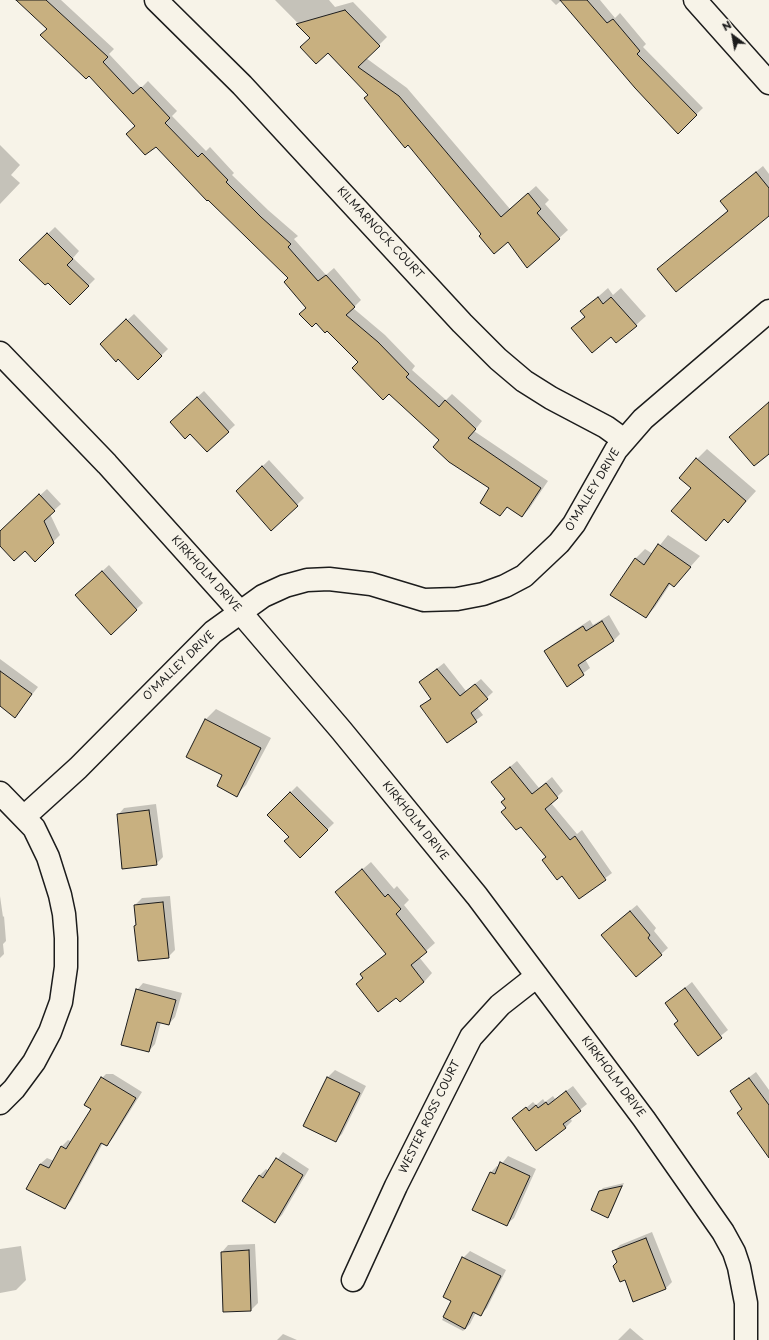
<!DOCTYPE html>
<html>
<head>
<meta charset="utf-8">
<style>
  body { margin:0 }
  #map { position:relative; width:769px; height:1340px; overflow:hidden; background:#f7f3e8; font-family:"Playpen Sans",sans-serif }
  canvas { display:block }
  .north { position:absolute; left:713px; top:16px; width:40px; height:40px; -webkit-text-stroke:3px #f7f3e8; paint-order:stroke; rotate:328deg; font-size:11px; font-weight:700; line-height:16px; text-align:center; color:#1c1c1c }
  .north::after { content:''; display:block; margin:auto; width:14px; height:18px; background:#1c1c1c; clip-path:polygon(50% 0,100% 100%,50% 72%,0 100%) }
</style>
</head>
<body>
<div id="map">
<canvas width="769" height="1340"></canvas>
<div class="north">N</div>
</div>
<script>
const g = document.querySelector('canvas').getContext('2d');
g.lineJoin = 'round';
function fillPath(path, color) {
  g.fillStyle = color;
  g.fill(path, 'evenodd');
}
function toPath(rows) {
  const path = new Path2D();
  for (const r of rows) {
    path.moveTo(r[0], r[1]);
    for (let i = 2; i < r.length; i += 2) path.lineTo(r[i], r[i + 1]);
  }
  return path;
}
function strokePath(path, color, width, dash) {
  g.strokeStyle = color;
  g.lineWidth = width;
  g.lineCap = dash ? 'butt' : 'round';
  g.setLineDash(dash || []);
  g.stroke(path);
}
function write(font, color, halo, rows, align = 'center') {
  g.font = font + ' "Playpen Sans",sans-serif';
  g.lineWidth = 3;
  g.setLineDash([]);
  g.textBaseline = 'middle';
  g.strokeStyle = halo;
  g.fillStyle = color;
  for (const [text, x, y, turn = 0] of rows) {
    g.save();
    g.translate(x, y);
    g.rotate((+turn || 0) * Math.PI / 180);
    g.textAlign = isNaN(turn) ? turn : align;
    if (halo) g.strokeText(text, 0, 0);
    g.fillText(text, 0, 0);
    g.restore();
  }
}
fillPath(toPath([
  [18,0,61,0,114,49,109,54,141,88,148,81,177,111,172,116,206,151,210,147,234,173,232,175,268,210,298,236,294,239,326,275,334,268,361,300,353,308,385,335,415,366,412,370,446,400,452,394,482,421,474,431,548,481,529,509,522,516,508,506,500,515,490,488,359,362,307,308,289,278,136,126,48,29],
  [275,0,329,0,335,7,353,2,387,37,366,58,407,88,510,209,536,186,549,200,545,204,568,230,527,267,508,240,482,234,369,95],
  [551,0,600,0,615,18,620,13,646,44,643,47,703,108,678,132,562,0,556,5],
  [0,145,20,165,11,175,20,183,0,204],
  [763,166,769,174,769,215,658,269,728,210,728,195],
  [55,227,79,251,73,258,95,279,70,304,48,281,21,260],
  [608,288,613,295,621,288,646,316,636,325,612,336,572,328,585,316,582,311],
  [134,314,168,349,138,378,108,338],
  [204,391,235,425,207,451,178,415],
  [707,449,756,491,728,522,725,519,706,539,692,488,697,459],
  [269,460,304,498,271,530,244,484],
  [47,489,61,504,50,514,60,535,35,560,25,550,0,544,0,532],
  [668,535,700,556,674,585,671,583,655,607,646,617,635,559,645,549,653,554],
  [109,565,143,603,111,633,83,589],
  [609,615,620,634,614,640,585,659,590,668,568,685,545,651,552,645,590,620,593,625],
  [0,659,38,687,15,716,0,705],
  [444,663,466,691,481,679,493,692,477,707,483,715,447,742,422,706,431,698,420,682],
  [216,709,271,738,246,785,236,795,224,775,187,756,206,719],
  [517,761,539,788,552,777,563,791,551,803,577,834,582,830,612,873,579,898,502,802,506,798,499,776],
  [297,786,334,823,300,856,290,837,268,815],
  [156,804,163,857,156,864,118,815,124,808],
  [371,862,394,889,397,886,409,900,404,905,435,943,419,957,432,973,424,982,396,997,362,974,387,953,336,892],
  [0,896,3,917,4,916,6,941,3,944,4,954,0,958],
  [170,896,175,950,168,957,137,924,135,905,142,898],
  [637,905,656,928,654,931,668,948,636,976,609,928],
  [692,982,728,1030,698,1054,679,1020,666,1003],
  [143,983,182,993,175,1017,169,1024,161,1022,155,1044,149,1051,137,990],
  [335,1070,366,1086,342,1134,335,1141,304,1125,328,1077],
  [756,1072,769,1090,769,1135,743,1108,731,1091],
  [106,1074,113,1074,142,1092,113,1138,107,1145,103,1143,71,1201,65,1208,40,1164,47,1158,54,1161,62,1146,68,1140,72,1142,92,1108,99,1081],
  [573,1086,587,1104,570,1118,572,1121,565,1128,513,1119,533,1102,536,1105,543,1099,545,1102,553,1096,555,1099],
  [283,1152,309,1169,282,1215,275,1222,259,1176,266,1169,269,1171],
  [508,1156,536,1169,514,1218,507,1224,473,1209,491,1172,497,1166,499,1167],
  [624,1183,611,1213,608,1216,600,1191,603,1188],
  [652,1232,672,1282,666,1288,618,1263,613,1252,620,1245],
  [255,1244,258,1303,251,1310,222,1252,228,1245],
  [21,1246,26,1280,16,1290,0,1293,0,1249],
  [470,1251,506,1270,487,1308,480,1315,476,1312,470,1324,463,1331,442,1320,452,1300,463,1258],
  [630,1328,644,1340,618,1340],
  [283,1334,297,1340,277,1340]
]), '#0003');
const building = toPath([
  [16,0,46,0,108,57,103,62,133,94,141,87,170,118,165,123,198,157,202,153,228,180,226,182,261,217,291,244,288,247,318,281,326,275,355,307,346,315,378,342,409,374,406,377,439,407,445,400,476,429,468,438,541,488,522,517,507,507,500,516,480,503,489,488,449,462,433,447,439,440,389,394,383,400,352,368,358,362,327,331,325,333,316,323,312,327,299,314,306,308,284,282,288,278,208,200,207,201,156,147,145,155,126,134,135,126,89,76,86,79,40,35,47,29,16,0],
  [560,0,587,0,607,23,613,19,640,51,637,54,697,115,678,134,635,88,560,0],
  [345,10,380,46,358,67,399,96,501,217,528,193,541,209,537,213,560,239,527,268,508,242,494,254,479,236,481,234,408,145,405,148,364,98,368,95,328,53,316,64,300,47,310,38,296,24,345,10],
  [756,172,769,188,769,216,676,292,657,269,728,211,720,201,756,172],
  [47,233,73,259,67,265,89,286,70,305,48,283,45,285,19,260,47,233],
  [598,297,603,304,611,297,637,326,616,343,611,337,592,353,571,328,585,317,580,311,598,297],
  [126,319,162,356,138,380,118,359,116,362,100,344,126,319],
  [197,397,229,432,207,452,190,434,185,439,170,422,197,397],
  [769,402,769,454,754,466,729,437,769,402],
  [696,458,746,501,728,523,724,519,706,541,671,511,691,488,679,478,696,458],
  [262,466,298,506,271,531,236,491,262,466],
  [39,494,55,511,44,521,54,543,35,562,25,551,14,561,0,546,0,531,39,494],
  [658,544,691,567,674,587,669,583,646,618,610,595,635,558,644,565,658,544],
  [102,571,137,610,111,635,75,595,102,571],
  [602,621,614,641,578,665,584,675,567,687,544,651,583,626,586,631,602,621],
  [437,669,460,696,475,684,488,699,471,713,477,722,447,743,420,706,431,699,419,682,437,669],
  [0,671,32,694,15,718,0,706,0,671],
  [205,719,261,748,237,797,217,786,222,775,186,757,205,719],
  [510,767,532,794,546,783,558,798,545,809,570,840,575,836,606,880,579,899,562,876,557,880,542,860,546,857,521,827,516,830,501,812,506,808,501,802,505,799,491,782,510,767],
  [290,792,328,830,300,858,284,841,289,837,267,815,290,792],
  [149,810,157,865,122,869,117,814,149,810],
  [362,869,385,897,388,894,401,909,396,914,427,952,411,965,424,982,400,1002,396,998,378,1012,356,984,363,978,360,974,386,954,335,892,362,869],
  [163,902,169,958,138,961,134,926,136,925,134,905,163,902],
  [630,911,650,935,648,938,662,955,636,977,601,935,630,911],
  [685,988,722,1038,698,1056,674,1024,678,1021,665,1003,685,988],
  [136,989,176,1000,169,1025,157,1022,149,1052,121,1045,136,989],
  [101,1077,136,1098,107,1146,101,1143,65,1209,26,1189,40,1164,49,1168,61,1146,66,1149,91,1109,84,1105,101,1077],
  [327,1077,360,1093,336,1142,303,1126,327,1077],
  [749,1078,769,1105,769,1158,737,1113,742,1109,730,1091,749,1078],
  [566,1091,581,1111,563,1124,566,1128,536,1151,512,1118,526,1107,529,1111,536,1105,538,1108,546,1102,548,1105,566,1091],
  [276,1158,303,1175,275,1223,242,1201,259,1175,263,1178,276,1158],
  [500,1162,530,1176,507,1226,472,1210,490,1172,495,1174,500,1162],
  [622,1186,608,1218,591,1210,599,1191,622,1186],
  [646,1238,666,1289,633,1302,625,1280,620,1282,613,1266,617,1262,612,1251,646,1238],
  [249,1250,251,1311,223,1312,221,1252,249,1250],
  [462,1257,501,1276,481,1316,473,1312,465,1329,443,1317,451,1301,443,1297,462,1257]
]);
fillPath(building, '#c8b080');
strokePath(building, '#1c1c1c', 1);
const minor = toPath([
  [156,0,242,85,462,323,498,359,524,381,551,398,606,427,624,440],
  [695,0,769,83],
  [0,353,107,464,241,613,341,730,477,896,644,1119,723,1232,734,1252,739,1267,746,1303,746,1340],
  [0,793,34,828,48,857,60,895,64,914,66,938,66,967,61,1002,50,1032,34,1062,14,1089,0,1103],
  [24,817,78,768,213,632,263,596,285,586,307,580,329,579,371,584,424,600,457,599,483,594,505,586,524,576,559,543,574,524,616,450,643,419,769,311],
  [353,1280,396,1186,471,1037,500,1005,537,976]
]);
strokePath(minor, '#1c1c1c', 25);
strokePath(minor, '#f7f3e8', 22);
write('11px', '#1c1c1c', '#f7f3e8', [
  ["KILMARNOCK COURT",380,233,47],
  ["O'MALLEY DRIVE",593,490,-59],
  ["KIRKHOLM DRIVE",206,574,48],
  ["O'MALLEY DRIVE",179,666,-44],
  ["KIRKHOLM DRIVE",415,821,51],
  ["KIRKHOLM DRIVE",613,1077,53],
  ["WESTER ROSS COURT",430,1117,-64]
]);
</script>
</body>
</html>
